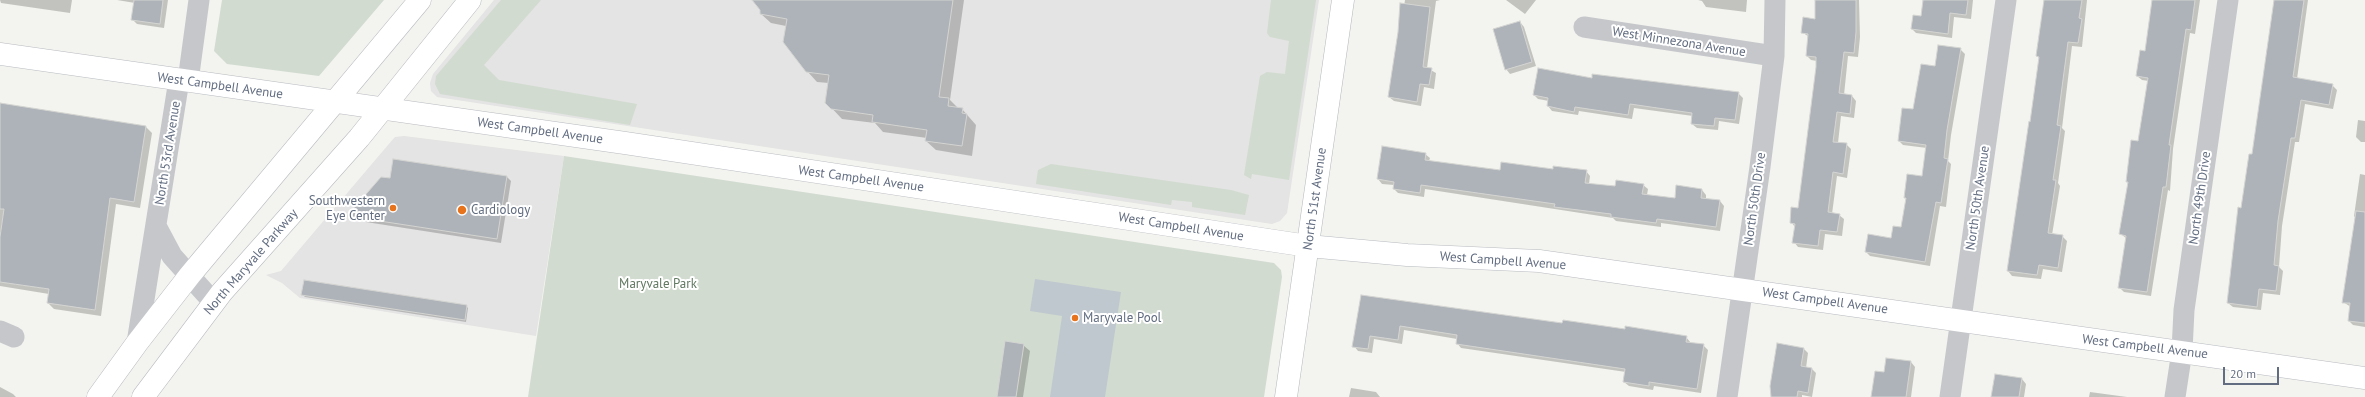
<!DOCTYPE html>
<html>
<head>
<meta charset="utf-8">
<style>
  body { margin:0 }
  #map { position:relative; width:2365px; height:397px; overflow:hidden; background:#f3f4ef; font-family:"PT Sans",sans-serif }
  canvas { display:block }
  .scale { position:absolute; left:2223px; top:367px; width:56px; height:18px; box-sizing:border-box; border:2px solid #626d81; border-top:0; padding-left:5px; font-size:12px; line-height:14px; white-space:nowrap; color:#626d81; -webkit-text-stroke:3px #fff; paint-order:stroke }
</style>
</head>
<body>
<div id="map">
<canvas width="2365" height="397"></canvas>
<div class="scale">20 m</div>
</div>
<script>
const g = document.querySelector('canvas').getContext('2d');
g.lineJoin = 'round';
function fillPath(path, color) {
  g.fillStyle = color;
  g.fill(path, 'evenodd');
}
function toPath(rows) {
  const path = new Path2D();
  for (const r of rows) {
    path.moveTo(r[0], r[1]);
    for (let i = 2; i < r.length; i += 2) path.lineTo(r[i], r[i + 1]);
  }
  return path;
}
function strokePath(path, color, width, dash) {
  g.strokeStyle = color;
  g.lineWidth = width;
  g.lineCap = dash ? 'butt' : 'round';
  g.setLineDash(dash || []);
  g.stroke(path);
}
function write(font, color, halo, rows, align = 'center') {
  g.font = font + ' "PT Sans",sans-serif';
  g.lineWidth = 4;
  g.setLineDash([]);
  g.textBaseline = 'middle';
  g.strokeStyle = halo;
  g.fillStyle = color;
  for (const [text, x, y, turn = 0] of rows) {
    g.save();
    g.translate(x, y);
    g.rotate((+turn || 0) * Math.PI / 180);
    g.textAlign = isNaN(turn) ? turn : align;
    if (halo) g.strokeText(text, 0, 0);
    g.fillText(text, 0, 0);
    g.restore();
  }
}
fillPath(toPath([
  [494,0,1319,0,1287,213,1280,221,1272,224,437,97,431,91,430,83,433,74],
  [404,136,564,156,536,336,300,298,282,283,266,275,281,271,388,145,395,137]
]), '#e3e4e3');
fillPath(toPath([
  [222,0,384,0,319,76,227,64,214,51],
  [501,0,541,0,484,65,499,80,637,104,630,125,440,94,435,84,436,76],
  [1271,0,1316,0,1289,180,1252,174,1251,179,1244,175,1260,76,1267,72,1285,74,1289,41,1270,37,1267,33],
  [564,156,1274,263,1281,270,1282,277,1264,397,528,397],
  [1051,164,1231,190,1249,195,1245,215,1192,207,1192,202,1172,200,1171,205,1036,184,1038,170]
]), '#d2dbd0');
fillPath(toPath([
  [1035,279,1121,292,1105,397,1050,397,1062,316,1030,311]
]), '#c0c8cf');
fillPath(toPath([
  [0,0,72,0,70,13,1,3],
  [117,0,168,0,164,28,137,24,132,19,135,3],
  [753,0,964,0,950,100,958,108,962,109,976,125,972,156,936,150,926,141,927,138,883,132,875,123,842,119,826,102,829,83,817,82,807,71,786,26,771,23,761,14,761,10],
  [1405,0,1440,0,1436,1,1427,68,1436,73,1434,89,1424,87,1421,106,1394,101,1389,97],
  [1506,0,1536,0,1525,14],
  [1698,0,1747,0,1746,12,1706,7,1702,1],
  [1816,0,1859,0,1860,37,1858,57,1848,56,1844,95,1852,96,1856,101,1854,118,1841,116,1838,143,1846,144,1851,149,1847,178,1837,176,1832,214,1839,215,1844,219,1842,236,1825,234,1823,250,1798,247,1794,242,1795,227,1791,222,1799,209,1817,61,1811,60,1807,56,1809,37,1802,32,1816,20],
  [1924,0,1973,0,1971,19,1954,17,1952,38,1916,33,1912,29,1922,17],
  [2044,0,2087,0,2082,47,2072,46,2062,128,2065,131,2058,183,2060,186,2052,235,2062,236,2067,241,2062,272,2043,269,2041,279,2012,276,2008,271,2040,59,2037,56],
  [2153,0,2200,0,2195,34,2190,33,2173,149,2170,191,2168,190,2151,296,2124,292,2119,287,2127,239,2121,234,2129,184,2127,182,2139,142,2149,81,2142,80,2137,76,2146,52],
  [2275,0,2308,0,2297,79,2332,85,2337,90,2333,109,2305,104,2299,142,2295,142,2282,226,2279,267,2283,271,2280,295,2263,293,2261,310,2233,307,2228,303,2242,209,2253,155,2267,49,2269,49],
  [1520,22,1524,27,1536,66,1510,74,1506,69],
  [1960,49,1965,54,1951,135,1948,161,1951,164,1946,207,1940,206,1930,266,1870,256,1866,252,1892,239,1902,228,1907,199,1905,197,1923,177,1927,148,1903,145,1899,141,1936,67],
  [1593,79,1738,93,1743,98,1739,124,1719,121,1718,130,1697,128,1692,124,1693,116,1634,108,1632,119,1579,111,1578,115,1552,111,1548,106,1549,101,1538,99,1534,95],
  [0,104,146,127,152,133,140,208,116,204,101,316,54,309,48,303,49,294,0,286],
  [2358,120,2365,121,2365,142,2361,142,2356,137],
  [1425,154,1430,158,1429,161,1501,171,1586,171,1590,176,1589,184,1616,188,1643,185,1648,189,1647,195,1675,199,1702,190,1706,195,1706,199,1720,201,1724,206,1720,231,1661,223,1661,227,1616,221,1613,218,1425,189,1424,197,1398,193,1394,189,1394,185,1382,184,1378,179],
  [2360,174,2365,175,2365,327,2353,325,2349,321,2351,307,2343,302,2356,219,2354,216],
  [507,177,511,181,501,243,353,220,349,216,391,179],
  [303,295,466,306,468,308,466,322,305,297],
  [1362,296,1563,324,1686,337,1691,343,1703,345,1708,350,1701,393,1654,386,1653,390,1629,386,1624,382,1626,372,1461,348,1457,343,1457,339,1404,330,1402,344,1374,339,1372,353,1358,351,1354,346],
  [1023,345,1030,351,1023,397,998,397],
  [1804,349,1808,353,1806,368,1812,369,1816,373,1812,397,1802,395,1802,397,1772,397],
  [1911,362,1915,367,1911,397,1872,397,1885,373],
  [2022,379,2026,384,2024,397,1993,397],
  [0,387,13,394,16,397,0,397],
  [1351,388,1376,392,1380,397,1349,397],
  [2090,392,2127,397,2089,397]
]), '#0003');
const building = toPath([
  [134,0,163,0,160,24,131,20,134,0],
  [752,0,953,0,939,97,949,98,948,106,963,108,962,113,967,114,962,146,925,141,927,130,872,122,873,115,831,109,825,103,829,75,806,72,783,42,787,19,760,14,760,10,752,0],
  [1815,0,1856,0,1856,32,1854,53,1844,52,1839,93,1852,95,1850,114,1837,112,1833,142,1847,143,1843,174,1833,172,1828,212,1840,214,1837,232,1820,230,1818,246,1792,243,1795,224,1790,223,1791,207,1798,208,1816,67,1816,57,1806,56,1808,34,1801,33,1803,17,1815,19,1815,0],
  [1923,0,1968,0,1966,15,1950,13,1948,34,1911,29,1913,15,1921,16,1923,0],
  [2044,0,2082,0,2079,18,2082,19,2078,43,2068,42,2057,125,2061,126,2053,180,2056,180,2048,233,2063,235,2058,268,2039,265,2037,275,2007,271,2029,121,2030,122,2039,57,2036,56,2044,0],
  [2152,0,2195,0,2191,30,2186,29,2169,145,2171,145,2166,187,2163,187,2147,292,2118,288,2126,236,2119,234,2128,182,2126,182,2131,140,2138,141,2148,78,2136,76,2140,50,2145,51,2152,0],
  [2274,0,2304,0,2293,77,2333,84,2329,105,2301,100,2295,138,2291,138,2278,221,2274,265,2279,266,2276,291,2259,289,2257,307,2227,303,2238,207,2241,208,2249,154,2252,154,2274,0],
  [1400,3,1430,7,1423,67,1432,68,1429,85,1420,84,1417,102,1388,97,1398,32,1400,3],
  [1520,21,1532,62,1505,70,1493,29,1520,21],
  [1938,45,1961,48,1947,130,1944,158,1948,159,1941,203,1936,202,1925,262,1865,252,1868,234,1891,238,1893,226,1901,227,1906,198,1904,198,1907,174,1922,176,1926,145,1898,141,1902,108,1913,109,1921,64,1935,66,1938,45],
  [1538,68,1592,78,1592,74,1739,92,1735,120,1715,118,1714,126,1691,124,1692,113,1630,104,1628,115,1575,107,1574,112,1547,106,1548,98,1533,95,1538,68],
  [0,103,146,126,134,202,110,198,95,310,47,303,49,289,0,282,0,237,4,209,0,209,0,103],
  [1382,146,1426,153,1425,160,1500,170,1501,162,1553,169,1553,166,1587,170,1585,183,1615,186,1616,180,1644,184,1642,194,1675,198,1676,185,1702,189,1701,198,1720,200,1716,227,1657,219,1656,223,1611,217,1611,214,1554,207,1555,204,1421,185,1420,193,1393,189,1394,182,1377,179,1382,146],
  [393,159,507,176,497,239,347,216,381,177,390,178,393,159],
  [2356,211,2365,212,2365,323,2348,321,2350,303,2342,303,2356,211],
  [304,280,467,305,465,320,301,295,304,280],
  [1361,295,1562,323,1563,320,1625,329,1625,326,1687,336,1686,342,1704,344,1697,389,1649,382,1649,386,1623,382,1625,369,1456,344,1457,335,1400,326,1398,340,1370,336,1368,349,1352,347,1361,295],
  [1005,341,1024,344,1016,397,997,397,1005,341],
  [1777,343,1804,348,1801,366,1812,368,1808,393,1798,391,1797,397,1771,397,1770,386,1777,343],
  [1886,358,1911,361,1906,397,1871,397,1875,371,1884,372,1886,358],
  [1995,374,2022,378,2019,397,1991,397,1995,374]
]);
fillPath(building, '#aeb3b9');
strokePath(building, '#d4d5d2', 1);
const secondary = toPath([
  [0,54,625,143,1308,246,1407,255,1539,261,2365,378],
  [98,397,137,343,190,275,420,0],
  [143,397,222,292,359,138,470,0]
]);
const primary = toPath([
  [1286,397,1343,0]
]);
strokePath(secondary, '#b7babf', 23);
strokePath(primary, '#b5b8bc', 23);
strokePath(toPath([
  [1584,27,1774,56],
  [188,81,199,0],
  [156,226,172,256,214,303],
  [0,331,14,337],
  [137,343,179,80],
  [1727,397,1760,167,1774,56,1775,0],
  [1950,397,2006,0],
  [2175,397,2182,351,2184,310,2228,0]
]), '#c5c7cb', 21);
strokePath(secondary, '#fff', 22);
strokePath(primary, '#fff', 22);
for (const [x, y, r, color] of [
  [393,208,4,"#e7731c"],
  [462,210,5,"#e7731c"],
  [1075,318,4,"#e7731c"]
]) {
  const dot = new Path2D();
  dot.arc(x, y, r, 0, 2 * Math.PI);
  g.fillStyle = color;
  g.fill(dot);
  strokePath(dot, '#fff', 1.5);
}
write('13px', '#626d81', '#fff', [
  ["West Minnezona Avenue",1679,42,9],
  ["West Campbell Avenue",220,86,8],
  ["West Campbell Avenue",540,131,8],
  ["North 53rd Avenue",168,153,-81],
  ["West Campbell Avenue",861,179,8],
  ["North 50th Avenue",1978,198,-82],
  ["North 49th Drive",2200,198,-82],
  ["North 51st Avenue",1315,199,-82],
  ["North 50th Drive",1755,199,-82],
  ["West Campbell Avenue",1181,227,9],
  ["West Campbell Avenue",1503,261,4],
  ["North Maryvale Parkway",251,262,-49],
  ["West Campbell Avenue",1825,301,8],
  ["West Campbell Avenue",2145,347,7]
]);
write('13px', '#626d81', '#fff', [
  ["Southwestern",385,201,"right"],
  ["Eye Center",385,216,"right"],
  ["Cardiology",471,210],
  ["Maryvale Pool",1083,318]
], 'left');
write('13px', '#617861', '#fff', [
  ["Maryvale Park",658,284]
]);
</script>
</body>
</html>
